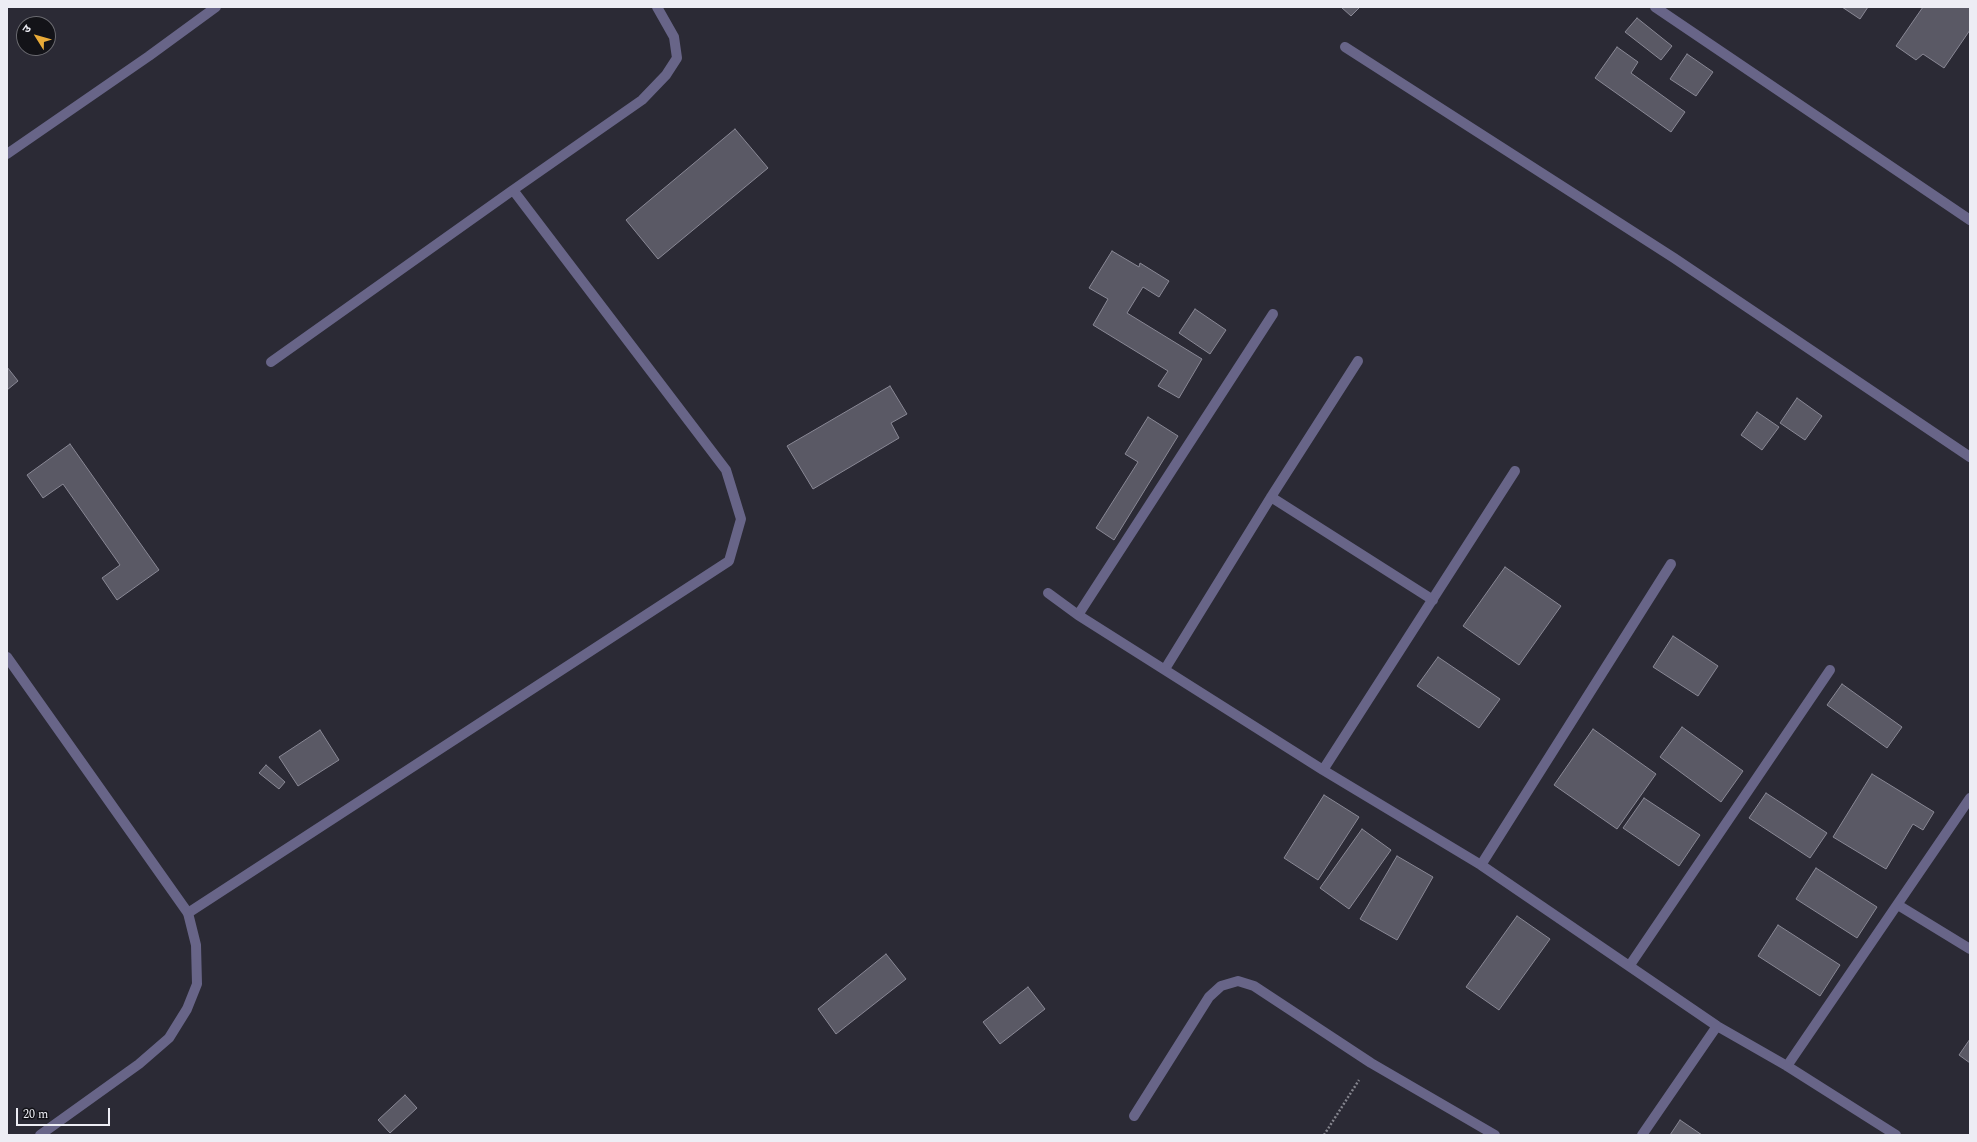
<!DOCTYPE html>
<html>
<head>
<meta charset="utf-8">
<style>
  body { margin:0 }
  #map { position:relative; width:1977px; height:1142px; overflow:hidden; background:#2b2a35; font-family:Spectral,"Noto Sans Devanagari",serif }
  canvas { display:block }
  .frame { position:absolute; inset:0; border:8px solid #ededf4; pointer-events:none }
  .north { position:absolute; left:16px; top:16px; width:40px; height:40px; box-sizing:border-box; background:#131318; border:1px solid #6a6a70; border-radius:50%; rotate:307deg; font-size:11px; font-weight:700; line-height:16px; text-align:center; color:#ededf4 }
  .north::after { content:''; display:block; margin:auto; width:14px; height:18px; background:#e9ab38; clip-path:polygon(50% 0,100% 100%,50% 72%,0 100%) }
  .scale { position:absolute; left:16px; top:1108px; width:94px; height:18px; box-sizing:border-box; border:2px solid #ededf4; border-top:0; padding-left:5px; font-size:12px; line-height:14px; white-space:nowrap; color:#ededf4; -webkit-text-stroke:3px #131318; paint-order:stroke }
</style>
</head>
<body>
<div id="map">
<canvas width="1977" height="1142"></canvas>
<div class="frame"></div>
<div class="north">उ</div>
<div class="scale">20 m</div>
</div>
<script>
const g = document.querySelector('canvas').getContext('2d');
g.lineJoin = 'round';
function fillPath(path, color) {
  g.fillStyle = color;
  g.fill(path, 'evenodd');
}
function toPath(rows) {
  const path = new Path2D();
  for (const r of rows) {
    path.moveTo(r[0], r[1]);
    for (let i = 2; i < r.length; i += 2) path.lineTo(r[i], r[i + 1]);
  }
  return path;
}
function strokePath(path, color, width, dash) {
  g.strokeStyle = color;
  g.lineWidth = width;
  g.lineCap = dash ? 'butt' : 'round';
  g.setLineDash(dash || []);
  g.stroke(path);
}
const building = toPath([
  [1341,7,1360,7,1351,16,1341,7],
  [1842,7,1868,7,1860,19,1842,7],
  [1923,7,1970,7,1970,30,1944,68,1923,54,1916,60,1896,46,1923,7],
  [1637,18,1672,46,1661,60,1625,32,1637,18],
  [1617,47,1638,62,1631,73,1685,112,1671,132,1595,78,1617,47],
  [1687,54,1713,72,1696,96,1670,79,1687,54],
  [735,129,768,168,658,259,626,220,735,129],
  [1112,251,1139,267,1140,263,1169,281,1159,297,1143,287,1127,313,1202,359,1179,398,1158,386,1168,371,1093,325,1108,299,1089,288,1112,251],
  [1195,309,1226,330,1210,354,1179,333,1195,309],
  [7,367,18,381,7,390,7,367],
  [890,386,907,414,891,423,899,438,813,489,787,446,890,386],
  [1797,398,1822,416,1805,440,1780,423,1797,398],
  [1757,412,1779,427,1762,450,1741,435,1757,412],
  [1148,417,1178,436,1114,540,1096,528,1138,462,1125,454,1148,417],
  [70,444,159,570,117,600,102,578,120,565,63,484,43,498,27,475,70,444],
  [1505,567,1561,606,1519,665,1463,626,1505,567],
  [1673,636,1718,666,1698,696,1653,667,1673,636],
  [1438,657,1500,699,1479,728,1417,686,1438,657],
  [1842,684,1902,727,1887,748,1827,705,1842,684],
  [1682,727,1743,771,1721,802,1660,757,1682,727],
  [1593,729,1656,774,1617,829,1554,785,1593,729],
  [320,730,339,760,298,786,279,757,320,730],
  [266,765,285,782,279,789,259,773,266,765],
  [1872,774,1934,812,1923,830,1913,824,1886,869,1833,837,1872,774],
  [1766,793,1827,833,1810,858,1749,818,1766,793],
  [1324,795,1359,817,1318,880,1284,858,1324,795],
  [1644,798,1700,835,1679,866,1623,828,1644,798],
  [1362,829,1391,850,1349,909,1320,888,1362,829],
  [1397,856,1433,877,1397,940,1360,919,1397,856],
  [1816,868,1877,907,1857,938,1796,899,1816,868],
  [1517,916,1550,939,1499,1010,1466,987,1517,916],
  [1778,925,1840,965,1820,996,1758,956,1778,925],
  [886,954,906,979,836,1034,818,1009,886,954],
  [1028,987,1045,1009,1000,1044,983,1022,1028,987],
  [1970,1039,1970,1063,1959,1055,1970,1039],
  [405,1095,417,1108,390,1133,378,1120,405,1095],
  [1680,1120,1702,1135,1670,1135,1680,1120]
]);
fillPath(building, '#5a5965');
strokePath(building, '#898895', 1);
strokePath(toPath([
  [1324,1135,1359,1080]
]), '#84848d', 2.5, [2, 2]);
strokePath(toPath([
  [513,190,642,100,666,75,677,58,674,37,657,7],
  [188,913,729,561,741,519,726,470,513,190,271,362]
]), '#686588', 10);
strokePath(toPath([
  [1655,7,1970,220],
  [1345,47,1674,258,1970,457],
  [7,154,149,56,216,7],
  [1271,497,1433,600],
  [1048,593,1078,615,1323,770,1481,865,1717,1026,1787,1066,1896,1135],
  [1078,615,1273,314],
  [7,657,188,913,196,945,197,984,187,1009,169,1038,139,1064,40,1135],
  [1165,669,1271,497,1358,361],
  [1323,770,1515,471],
  [1481,865,1671,564],
  [1898,905,1970,949],
  [1630,965,1830,670],
  [1787,1066,1970,798],
  [1134,1116,1209,997,1221,986,1238,981,1254,986,1371,1063,1495,1135],
  [1642,1135,1717,1026]
]), '#686588', 10);
</script>
</body>
</html>
